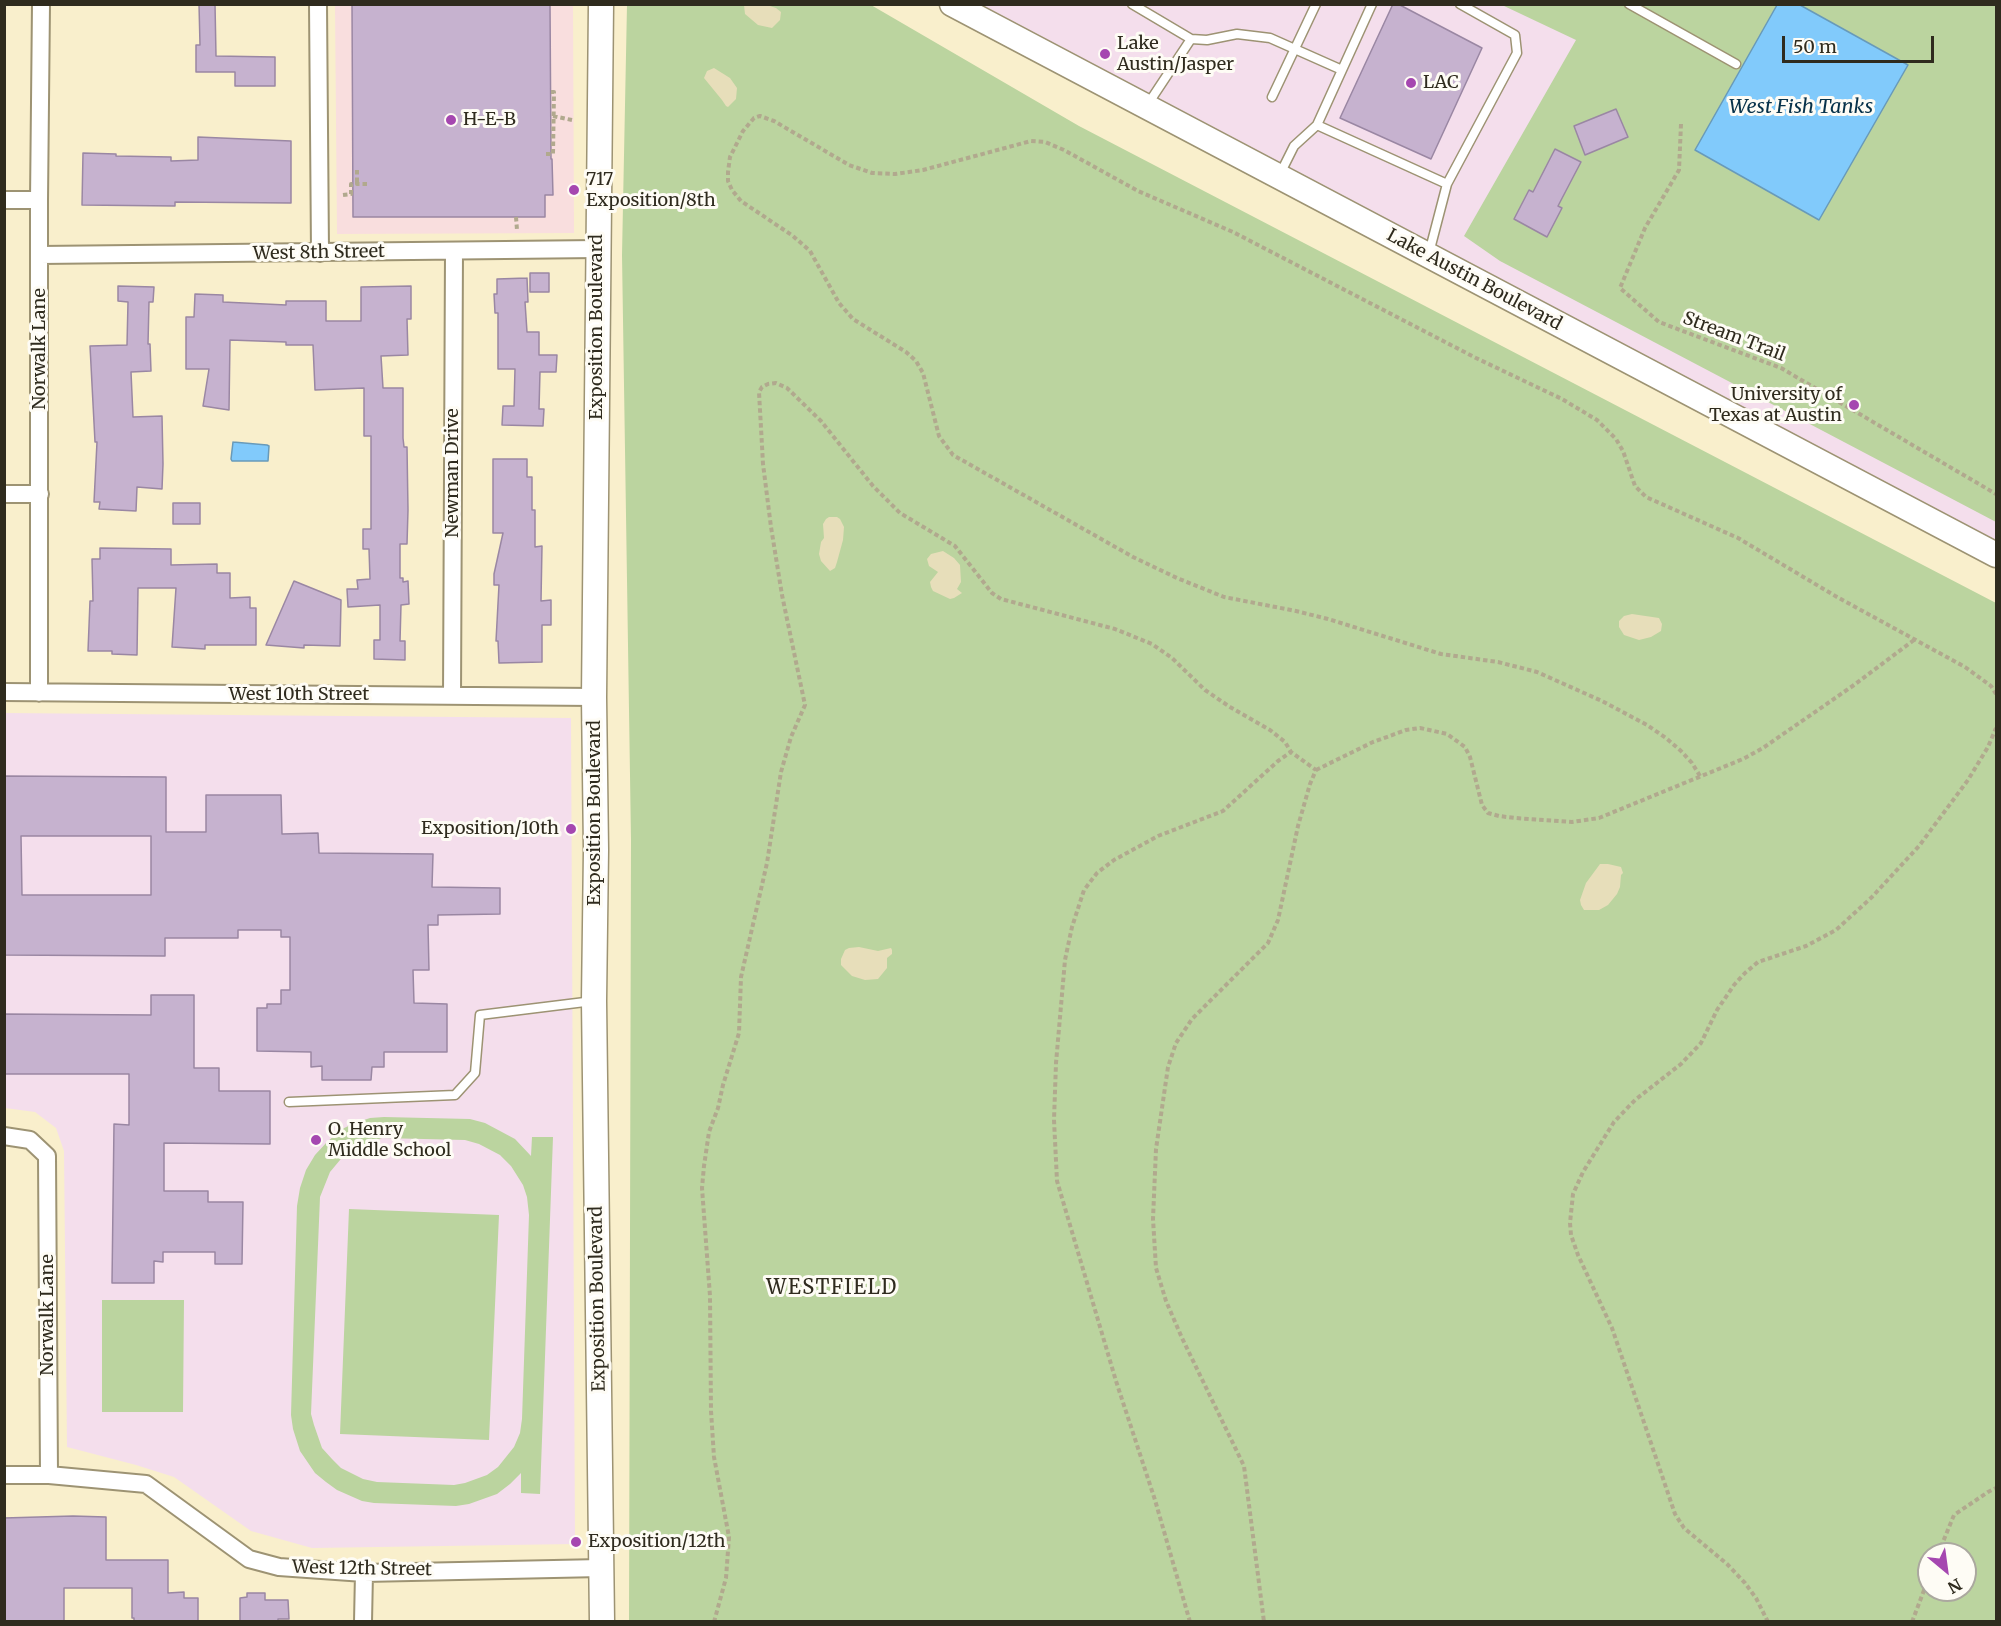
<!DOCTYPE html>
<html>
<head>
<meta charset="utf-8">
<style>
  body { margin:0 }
  #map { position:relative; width:2001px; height:1626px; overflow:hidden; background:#f9efcc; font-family:Merriweather,serif }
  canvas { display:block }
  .frame { position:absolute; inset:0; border:6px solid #2f2b1e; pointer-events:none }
  .north { position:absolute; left:1917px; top:1542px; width:60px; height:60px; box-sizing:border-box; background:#fefcf5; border:2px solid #aba89f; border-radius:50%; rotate:151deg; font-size:16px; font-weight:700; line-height:24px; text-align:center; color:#2f2b1e }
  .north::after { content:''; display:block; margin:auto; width:21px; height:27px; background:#a547b0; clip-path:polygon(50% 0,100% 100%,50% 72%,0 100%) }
  .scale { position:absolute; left:1782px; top:36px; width:152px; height:27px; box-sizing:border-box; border:3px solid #2f2b1e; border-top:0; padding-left:8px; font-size:18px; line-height:21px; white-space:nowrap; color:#2f2b1e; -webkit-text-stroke:4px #fefcf5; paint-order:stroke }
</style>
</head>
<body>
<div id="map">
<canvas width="2001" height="1626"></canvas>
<div class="frame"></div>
<div class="north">N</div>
<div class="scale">50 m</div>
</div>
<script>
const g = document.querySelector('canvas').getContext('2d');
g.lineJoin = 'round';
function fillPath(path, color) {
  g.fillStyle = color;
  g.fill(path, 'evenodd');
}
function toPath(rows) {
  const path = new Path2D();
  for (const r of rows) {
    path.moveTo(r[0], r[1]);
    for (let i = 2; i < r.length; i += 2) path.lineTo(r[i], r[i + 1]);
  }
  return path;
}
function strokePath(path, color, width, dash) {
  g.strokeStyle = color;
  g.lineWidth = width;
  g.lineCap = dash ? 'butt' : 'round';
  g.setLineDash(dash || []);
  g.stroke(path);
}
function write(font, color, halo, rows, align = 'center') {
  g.font = font + ' Merriweather,serif';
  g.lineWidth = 6;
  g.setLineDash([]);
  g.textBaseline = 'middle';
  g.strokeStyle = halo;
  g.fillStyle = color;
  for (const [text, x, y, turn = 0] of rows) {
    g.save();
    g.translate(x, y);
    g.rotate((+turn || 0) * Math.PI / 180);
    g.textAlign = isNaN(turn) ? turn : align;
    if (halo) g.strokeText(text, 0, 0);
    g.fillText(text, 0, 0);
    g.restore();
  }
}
fillPath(toPath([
  [335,5,573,5,574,233,337,234]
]), '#f9dede');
fillPath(toPath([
  [952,5,1996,5,1996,555],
  [5,713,571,718,575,1544,312,1548,251,1531,174,1477,136,1465,67,1447,64,1151,56,1128,35,1112,5,1108]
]), '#f4deec');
fillPath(toPath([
  [627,5,871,5,1079,126,1996,603,1996,1621,629,1621,631,840,622,255],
  [1929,1554,1965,1554,1965,1590,1929,1590],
  [1502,5,1996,5,1996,522,1500,261,1464,236,1576,40],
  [384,1117,470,1119,485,1123,515,1139,531,1156,532,1137,553,1137,540,1494,521,1493,521,1473,510,1484,497,1494,469,1504,456,1506,374,1503,362,1501,337,1490,326,1482,315,1473,300,1451,293,1429,291,1415,297,1206,300,1188,306,1170,315,1155,327,1142,342,1129,355,1123,370,1118],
  [382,1138,465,1140,479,1144,500,1155,511,1166,523,1185,527,1197,529,1215,522,1419,520,1433,514,1447,498,1467,487,1475,465,1483,454,1485,377,1482,363,1479,341,1468,332,1459,322,1448,314,1425,311,1414,320,1197,330,1172,345,1154,356,1147],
  [349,1209,499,1215,489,1440,340,1434],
  [102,1300,184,1300,183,1412,102,1412]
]), '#bbd49f');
fillPath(toPath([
  [744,5,767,5,776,8,781,12,780,20,772,28,758,25,745,14],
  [714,68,730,78,737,88,736,99,728,107,726,106,722,100,704,78,707,71],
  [829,517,837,517,840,519,844,527,843,540,837,562,835,568,830,571,821,561,819,554,821,542,824,538,823,524,826,519],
  [943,551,954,558,960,565,961,582,957,589,962,593,954,598,950,599,933,591,931,587,930,582,938,572,929,566,927,559,931,554],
  [1632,614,1659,618,1662,624,1661,631,1651,637,1639,640,1624,635,1619,627,1619,621,1624,616],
  [1600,864,1608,864,1621,867,1623,873,1621,875,1620,887,1617,894,1608,905,1599,910,1584,910,1581,905,1580,900,1586,883],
  [859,947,878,951,891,948,892,950,892,954,887,958,887,968,878,979,865,980,852,976,841,965,841,959,845,950,849,948]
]), '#e7deba');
const water = toPath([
  [1777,5,1800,5,1908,65,1819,220,1695,150,1777,5],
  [233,442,267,445,269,446,268,461,232,461,231,459,233,442]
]);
fillPath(water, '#81cafb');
strokePath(water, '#689ab9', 1.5);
const building = toPath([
  [199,4,215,4,216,56,275,57,275,86,235,86,235,72,196,72,196,45,200,45,199,4],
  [352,4,550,4,551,159,552,159,553,195,545,195,545,217,353,217,352,4],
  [1393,4,1398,4,1482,48,1431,159,1340,118,1393,4],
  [1616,109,1628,137,1585,155,1574,126,1616,109],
  [198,137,291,141,291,203,175,202,175,206,82,205,83,153,116,154,116,156,171,157,171,161,198,160,198,137],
  [1555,149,1581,162,1558,206,1562,208,1547,237,1514,219,1529,190,1533,192,1555,149],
  [530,273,549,273,549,292,530,292,530,273],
  [527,278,528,302,525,302,527,332,539,332,539,355,557,355,556,372,540,372,539,409,544,409,543,426,502,425,503,406,514,406,515,369,498,369,498,313,495,313,494,294,497,294,497,279,527,278],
  [118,286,154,287,153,302,149,302,148,344,150,344,151,371,131,372,133,417,162,416,163,464,162,489,137,487,136,511,99,509,100,502,94,502,97,442,95,442,90,346,127,345,128,302,118,301,118,286],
  [411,286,411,319,407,319,408,355,381,356,383,388,403,388,403,438,404,447,407,447,408,510,407,544,400,544,400,578,403,578,403,582,408,581,409,604,401,605,400,641,405,641,405,660,374,659,374,640,380,640,380,605,348,607,347,589,358,589,357,580,370,579,369,549,363,549,363,529,371,529,371,436,364,436,364,388,315,390,313,345,286,345,286,342,230,340,229,410,203,406,209,369,186,369,186,317,194,317,195,294,223,295,223,302,286,305,286,301,326,301,326,321,361,321,361,287,411,286],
  [493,459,527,459,527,477,532,477,532,510,535,510,535,547,542,546,541,601,551,600,551,625,542,625,542,662,499,663,498,641,496,641,499,585,494,585,494,574,503,533,493,533,493,459],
  [173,503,200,503,200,524,173,524,173,503],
  [100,548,171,549,171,565,217,564,217,573,230,573,230,598,250,597,250,608,256,608,256,645,205,645,205,649,172,647,176,588,138,588,137,655,112,654,112,651,88,651,90,601,93,601,92,559,100,559,100,548],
  [294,581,341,600,340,646,304,645,304,648,266,645,294,581],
  [4,776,166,777,166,832,206,832,206,795,281,795,282,834,318,833,319,853,433,854,432,887,500,888,500,914,438,915,438,925,428,925,429,970,413,970,414,1003,447,1004,447,1052,384,1052,384,1067,372,1067,371,1080,322,1080,322,1066,311,1067,311,1052,257,1051,257,1008,267,1008,267,1004,281,1004,281,990,290,990,290,937,281,937,281,930,238,930,238,938,165,938,165,956,4,955,4,776],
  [21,836,151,836,151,895,22,895,21,836],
  [151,995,194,995,194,1068,219,1068,219,1091,270,1091,270,1144,164,1143,164,1191,208,1191,208,1202,243,1202,242,1264,215,1264,215,1252,163,1252,163,1262,154,1261,154,1283,112,1283,114,1124,129,1125,129,1074,4,1074,4,1014,151,1015,151,995],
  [73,1516,106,1517,106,1560,168,1560,168,1593,184,1592,184,1598,198,1598,198,1622,134,1622,134,1618,132,1618,132,1588,64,1588,64,1622,4,1622,4,1518,73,1516],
  [247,1593,265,1593,265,1600,288,1600,289,1619,278,1619,278,1622,240,1622,240,1598,247,1597,247,1593]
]);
fillPath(building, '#c6b2cf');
strokePath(building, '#9a87a3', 1.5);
const lane = toPath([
  [1132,4,1191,39,1207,40,1237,34,1270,38,1342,70],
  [1629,4,1736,64],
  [1272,97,1316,4],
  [1148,104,1191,39],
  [1317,125,1447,184],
  [1280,174,1294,146,1317,125,1372,4],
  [1429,253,1447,184,1517,53,1515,35,1460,4],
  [289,1102,455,1095,475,1073,480,1015,593,1001]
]);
const street = toPath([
  [318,4,320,253],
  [4,200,39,200],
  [40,255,598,249],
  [4,494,40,494],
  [4,692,594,697],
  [39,693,39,200,41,4],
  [452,696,454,251],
  [4,1136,30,1140,47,1156,49,1475],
  [4,1475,49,1475,146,1484,249,1559,279,1567,364,1573,601,1568],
  [363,1622,364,1573]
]);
const secondary = toPath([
  [601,4,594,697,596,850,594,1001,602,1622],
  [952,4,1996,555]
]);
strokePath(lane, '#9d9373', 11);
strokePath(street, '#9d9373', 20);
strokePath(secondary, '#9d9373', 27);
strokePath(toPath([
  [553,116,572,120],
  [1681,124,1679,170,1645,228,1620,288,1659,322,1781,368,1996,494],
  [546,154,553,154,554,92,550,92],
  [357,170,357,182],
  [343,195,351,194,351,184,354,184],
  [516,217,517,230],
  [1316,770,1373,742,1406,730,1420,728,1434,731,1447,734,1465,747,1470,757,1482,805,1488,813,1499,816,1515,818,1572,822,1599,818,1743,759,1763,748,1854,685,1914,640],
  [1700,776,1692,763,1681,751,1666,738,1647,725,1602,701,1537,672,1498,662,1441,654,1328,619,1296,611,1224,597,1177,578,1133,557,953,455,939,436,923,373,916,361,906,352,853,319,839,303,810,251,793,236,741,201,732,190,728,181,728,172,730,157,743,131,754,118,760,116,774,121,849,165,872,173,895,174,923,170,1031,141,1045,142,1064,150,1138,191,1233,232,1476,358,1562,399,1597,420,1616,439,1623,451,1635,486,1646,497,1738,538,1837,597,1965,667,1991,686,1996,694],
  [1938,1554,1954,1515,1988,1492,1996,1488],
  [714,1622,726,1578,729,1537,714,1457,711,1411,710,1296,702,1188,704,1166,709,1132,718,1108,723,1085,739,1033,741,977,767,863,781,772,791,737,805,705,782,595,771,527,763,464,759,392,762,387,768,384,776,383,787,388,821,421,873,486,900,513,955,546,992,593,1001,599,1115,629,1152,644,1172,658,1205,690,1230,707,1270,730,1285,742,1291,752,1316,770,1310,784,1298,826,1278,920,1268,943,1192,1019,1176,1043,1168,1067,1156,1149,1153,1219,1156,1268,1166,1301,1182,1338,1244,1466,1264,1622],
  [1190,1622,1155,1500,1116,1381,1057,1181,1054,1120,1056,1063,1065,960,1072,927,1084,890,1097,873,1114,860,1158,836,1223,811,1278,761,1291,752],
  [1768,1622,1756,1598,1745,1583,1727,1564,1684,1528,1675,1514,1612,1328,1578,1255,1571,1235,1570,1223,1573,1194,1583,1172,1614,1122,1635,1100,1681,1064,1701,1043,1717,1010,1734,985,1745,973,1758,962,1806,946,1836,930,1872,897,1919,846,1968,780,1988,747,1996,728],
  [1912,1622,1929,1577]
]), '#b1a98e', 4, [4.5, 3]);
strokePath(lane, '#fff', 8);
strokePath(street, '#fff', 16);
strokePath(secondary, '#fff', 24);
strokePath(toPath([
  [357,182,357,184,367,184]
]), '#b1a98e', 4, [4.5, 3]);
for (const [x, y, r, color] of [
  [1105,54,6,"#a547b0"],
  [1411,83,6,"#a547b0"],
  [451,120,6,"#a547b0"],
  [574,190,6,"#a547b0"],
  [1854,405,6,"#a547b0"],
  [571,829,6,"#a547b0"],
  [316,1140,6,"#a547b0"],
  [576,1542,6,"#a547b0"]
]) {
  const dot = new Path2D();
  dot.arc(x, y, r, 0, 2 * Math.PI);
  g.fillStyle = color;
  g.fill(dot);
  strokePath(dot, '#fefcf5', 2);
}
write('18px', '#2f2b1e', '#fefcf5', [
  ["Lake",1117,44],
  ["Austin/Jasper",1117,65],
  ["LAC",1423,83],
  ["H-E-B",463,120],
  ["717",586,180],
  ["Exposition/8th",586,201],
  ["University of",1842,395,"right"],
  ["Texas at Austin",1842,416,"right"],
  ["Exposition/10th",559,829,"right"],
  ["O. Henry",328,1130],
  ["Middle School",328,1151],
  ["Exposition/12th",588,1542]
], 'left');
write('18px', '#2f2b1e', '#fefcf5', [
  ["West 8th Street",319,253,-1],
  ["Lake Austin Boulevard",1474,280,28],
  ["Exposition Boulevard",597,327,-90],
  ["Stream Trail",1734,337,21],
  ["Norwalk Lane",40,349,-90],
  ["Newman Drive",453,473,-90],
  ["West 10th Street",299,695],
  ["Exposition Boulevard",595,813,-90],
  ["Exposition Boulevard",598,1299,-91],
  ["Norwalk Lane",48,1315,-90],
  ["West 12th Street",362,1569,1]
]);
write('italic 20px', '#07324a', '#fefcf5', [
  ["West Fish Tanks",1801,107]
]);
g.letterSpacing = '1.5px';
write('20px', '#2f2b1e', '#fefcf5', [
  ["WESTFIELD",832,1288]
]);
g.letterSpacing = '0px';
</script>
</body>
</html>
